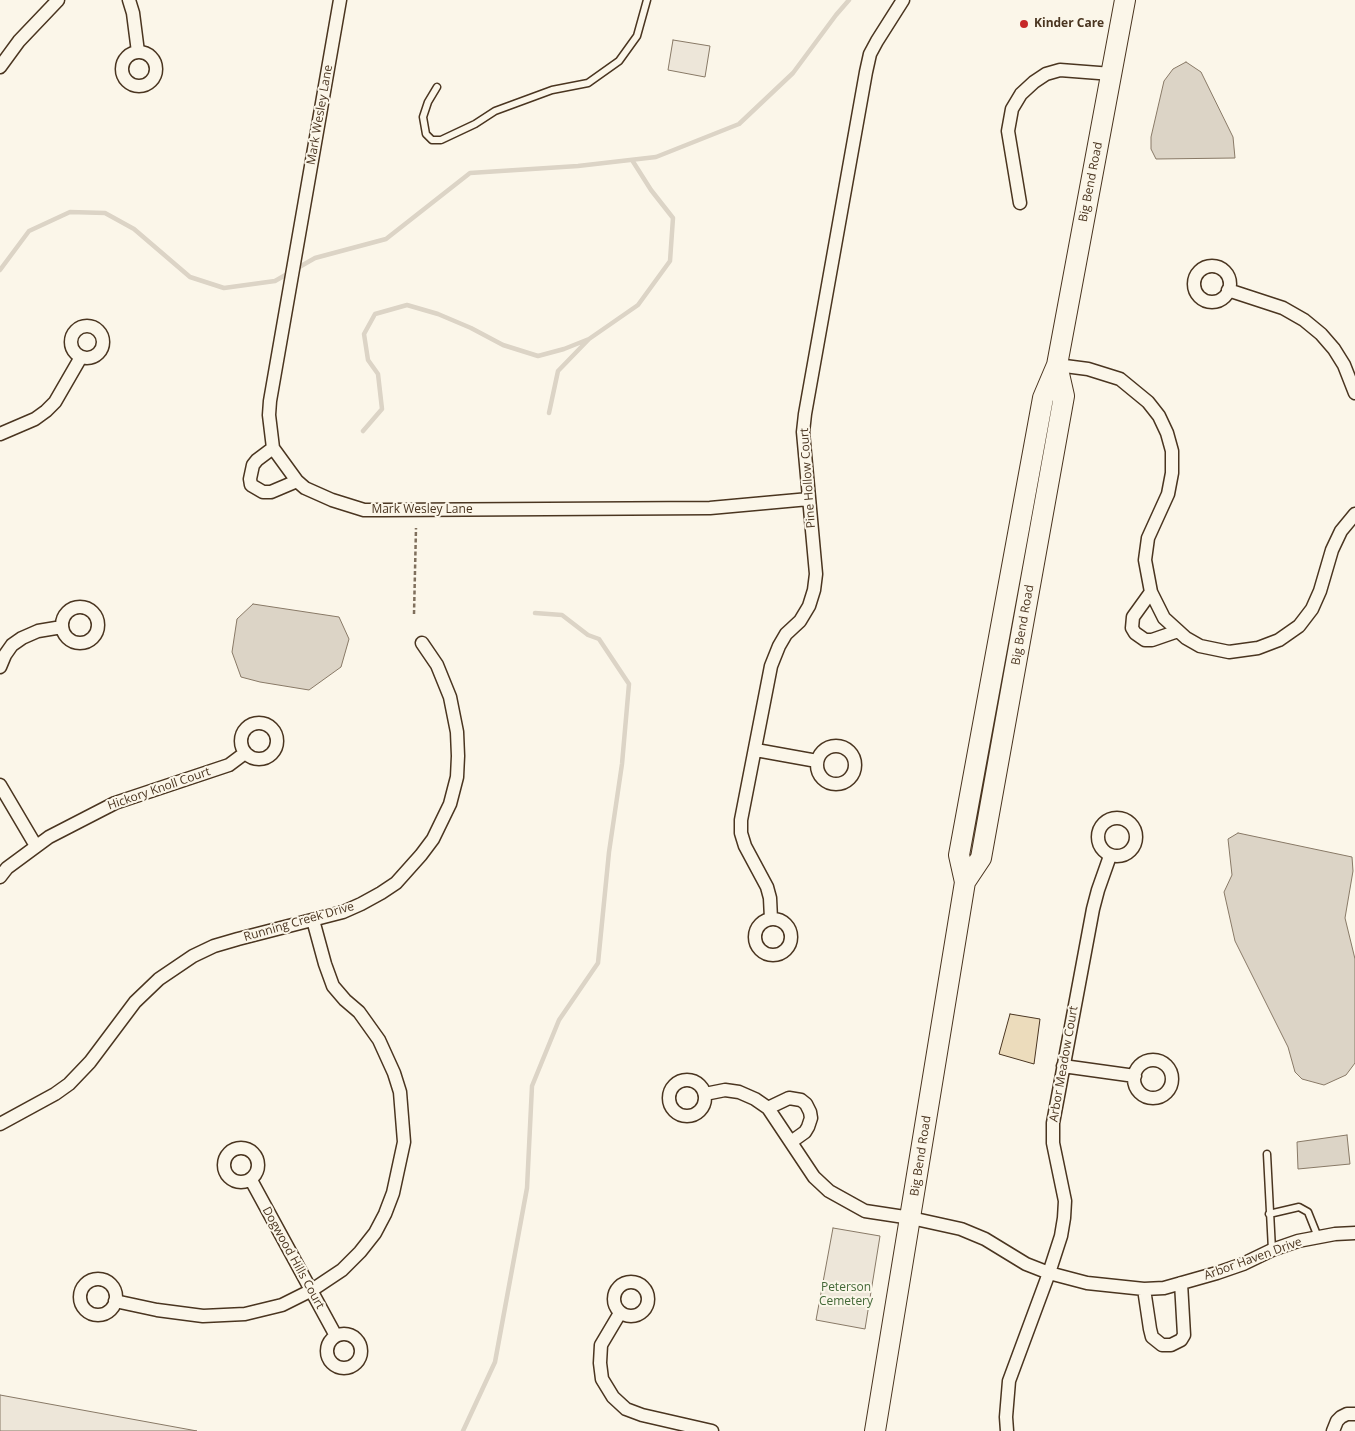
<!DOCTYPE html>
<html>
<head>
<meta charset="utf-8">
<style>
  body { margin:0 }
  canvas { display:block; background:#fbf6e9 }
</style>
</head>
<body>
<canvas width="1355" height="1431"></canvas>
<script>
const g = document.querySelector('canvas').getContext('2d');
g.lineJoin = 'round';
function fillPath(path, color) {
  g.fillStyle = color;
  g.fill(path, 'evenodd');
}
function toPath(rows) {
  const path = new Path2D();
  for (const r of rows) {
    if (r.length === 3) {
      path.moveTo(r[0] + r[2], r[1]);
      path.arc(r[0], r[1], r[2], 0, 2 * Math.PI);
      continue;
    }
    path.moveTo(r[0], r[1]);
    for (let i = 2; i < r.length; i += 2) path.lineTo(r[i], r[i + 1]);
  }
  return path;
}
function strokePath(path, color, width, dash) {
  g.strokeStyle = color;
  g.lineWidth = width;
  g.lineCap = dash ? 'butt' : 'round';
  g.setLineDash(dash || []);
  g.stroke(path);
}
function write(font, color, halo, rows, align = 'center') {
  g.font = font + ' "Open Sans",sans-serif';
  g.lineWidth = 4;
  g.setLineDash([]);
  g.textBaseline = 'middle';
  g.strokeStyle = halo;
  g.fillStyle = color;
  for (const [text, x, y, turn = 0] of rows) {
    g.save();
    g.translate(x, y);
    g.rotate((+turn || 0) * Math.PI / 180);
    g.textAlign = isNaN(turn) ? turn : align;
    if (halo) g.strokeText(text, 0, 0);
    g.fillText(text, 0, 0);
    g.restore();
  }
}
const green = toPath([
  [673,40,710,46,705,77,668,70,673,40],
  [833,1228,880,1236,865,1329,816,1320,833,1228],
  [0,1395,197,1431,0,1431,0,1395]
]);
fillPath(green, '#ede6d9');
strokePath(green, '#887966', 1);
const water = toPath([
  [1186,62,1201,72,1233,137,1235,158,1156,159,1151,149,1151,137,1164,81,1173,69,1186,62],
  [253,604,339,617,349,639,341,667,309,690,260,682,241,677,232,652,237,619,253,604],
  [1238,833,1352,857,1353,871,1345,918,1355,959,1355,1063,1346,1075,1324,1085,1302,1079,1295,1072,1288,1047,1235,941,1224,892,1232,875,1228,839,1238,833],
  [1347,1135,1350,1164,1298,1169,1297,1142,1347,1135]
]);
fillPath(water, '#dcd4c6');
strokePath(water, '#887966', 1);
strokePath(toPath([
  [0,270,29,231,70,212,105,213,134,229,190,277,224,288,275,281,315,258,386,239,470,173,578,166,656,157,739,124,793,73,836,15,849,0],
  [549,413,558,371,589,339,638,305,670,261,673,218,651,190,632,160],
  [363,431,382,409,378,374,368,360,364,334,375,314,407,305,438,314,471,328,503,345,538,356,564,349,589,339],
  [463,1431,495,1362,527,1188,532,1086,559,1020,598,963,609,852,622,764,629,684,599,639,588,635,562,615,535,613]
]), '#dcd4c6', 4.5);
const building = toPath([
  [1010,1014,1040,1019,1034,1064,999,1054,1010,1014]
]);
fillPath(building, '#ecdcbc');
strokePath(building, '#4a3520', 1);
const service = toPath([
  [437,87,428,102,423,117,426,134,432,140,441,140,475,124,495,111,552,90,588,83,619,61,637,36,647,0],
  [1267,1154,1272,1250],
  [1269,1214,1299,1207,1308,1212,1318,1237]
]);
const minor = toPath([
  [129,0,133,13,138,52],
  [340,0,270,401,269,415,273,448,297,481,305,488,332,500,364,510,384,510,710,508,809,499],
  [139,69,17],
  [0,67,19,41,58,0],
  [1020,203,1008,131,1012,109,1021,94,1034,82,1046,74,1060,70,1112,74],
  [1212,284,18],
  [1228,290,1283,308,1304,320,1321,334,1334,349,1344,365,1355,393],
  [87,342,16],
  [1057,365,1088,369,1120,379,1148,402,1159,416,1167,433,1172,451,1172,473,1168,494,1148,538,1145,560,1151,592,1164,618,1186,638,1200,646,1229,652,1258,648,1279,640,1299,626,1312,609,1320,591,1332,550,1341,531,1355,514],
  [0,434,35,419,46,411,55,402,81,357],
  [273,448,257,460,253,465,250,479,251,485,263,492,271,492,297,481],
  [1151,592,1133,617,1132,628,1135,633,1145,640,1152,640,1178,631],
  [80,625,18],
  [0,667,5,655,12,645,22,638,38,631,62,627],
  [259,741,18],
  [836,765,19],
  [756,750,817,761],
  [0,785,36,846],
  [1117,837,19],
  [0,877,7,868,49,837,115,803,229,765,245,753],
  [773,937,18],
  [771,919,770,898,767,887,745,846,741,833,741,820,771,666,779,646,786,634,800,621,809,606,814,590,816,574,803,432,805,414,866,72,870,54,877,41,903,0],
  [1153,1079,19],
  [1063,1066,1135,1076],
  [687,1098,18],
  [705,1094,725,1090,739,1092,755,1099,768,1108,814,1177,829,1191,865,1211,911,1218,961,1229,985,1239,1026,1264,1049,1273,1087,1283,1144,1289,1164,1288,1217,1273,1243,1264,1272,1250,1298,1241,1335,1234,1355,1233],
  [768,1108,789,1098,801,1100,806,1104,810,1112,811,1118,808,1127,805,1132,791,1142],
  [0,1124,55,1094,69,1084,90,1062,135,1002,159,979,193,956,214,946,238,939,343,912,361,904,381,893,396,883,421,855,433,839,450,804,457,777,458,756,457,732,450,697,437,665,422,643],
  [241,1165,17],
  [251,1180,336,1336],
  [98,1297,18],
  [631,1299,17],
  [1144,1289,1150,1329,1152,1337,1162,1345,1171,1345,1181,1340,1184,1335,1181,1283],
  [115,1301,157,1310,203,1316,245,1314,282,1305,312,1290,342,1270,360,1252,375,1233,385,1214,393,1193,404,1142,400,1092,394,1073,379,1040,359,1012,345,1000,333,986,325,964,313,920],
  [620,1313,601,1345,600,1363,602,1379,613,1397,626,1409,642,1415,712,1431],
  [344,1351,17],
  [1007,1431,1006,1417,1009,1381,1049,1273,1061,1236,1064,1218,1065,1201,1053,1143,1053,1123,1093,909,1098,890,1110,856],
  [1333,1431,1337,1421,1341,1417,1347,1414,1355,1414]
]);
const primary = toPath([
  [965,882,981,858,1064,396,1057,365],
  [875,1431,965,882,959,855,1043,398,1057,365,1125,0]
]);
strokePath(service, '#4a3520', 9);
strokePath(minor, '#4a3520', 15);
strokePath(primary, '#4a3520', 22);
strokePath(toPath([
  [414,614,416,528]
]), '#7f6f5c', 2.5, [4, 2.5]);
strokePath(service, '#fbf6e9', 6);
strokePath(minor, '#fbf6e9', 12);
strokePath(primary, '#fbf6e9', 20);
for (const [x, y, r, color] of [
  [1024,24,5,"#c62828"]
]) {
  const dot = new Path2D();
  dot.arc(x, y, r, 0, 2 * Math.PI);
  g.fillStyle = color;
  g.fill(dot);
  strokePath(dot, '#fbf6e9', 2);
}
write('bold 12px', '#4a3520', '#fbf6e9', [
  ["Kinder Care",1034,24]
], 'left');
write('12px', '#4a3520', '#fbf6e9', [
  ["Mark Wesley Lane",320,115,-80],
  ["Big Bend Road",1091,182,-79],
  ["Pine Hollow Court",808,478,-94],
  ["Mark Wesley Lane",422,510],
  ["Big Bend Road",1023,625,-80],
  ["Hickory Knoll Court",159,789,-19],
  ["Running Creek Drive",299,922,-16],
  ["Arbor Meadow Court",1064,1064,-80],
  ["Big Bend Road",921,1156,-81],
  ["Dogwood Hills Court",293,1258,61],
  ["Arbor Haven Drive",1253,1259,-20]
]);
write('12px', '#436837', '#fbf6e9', [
  ["Peterson",846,1288],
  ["Cemetery",846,1302]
]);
</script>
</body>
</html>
